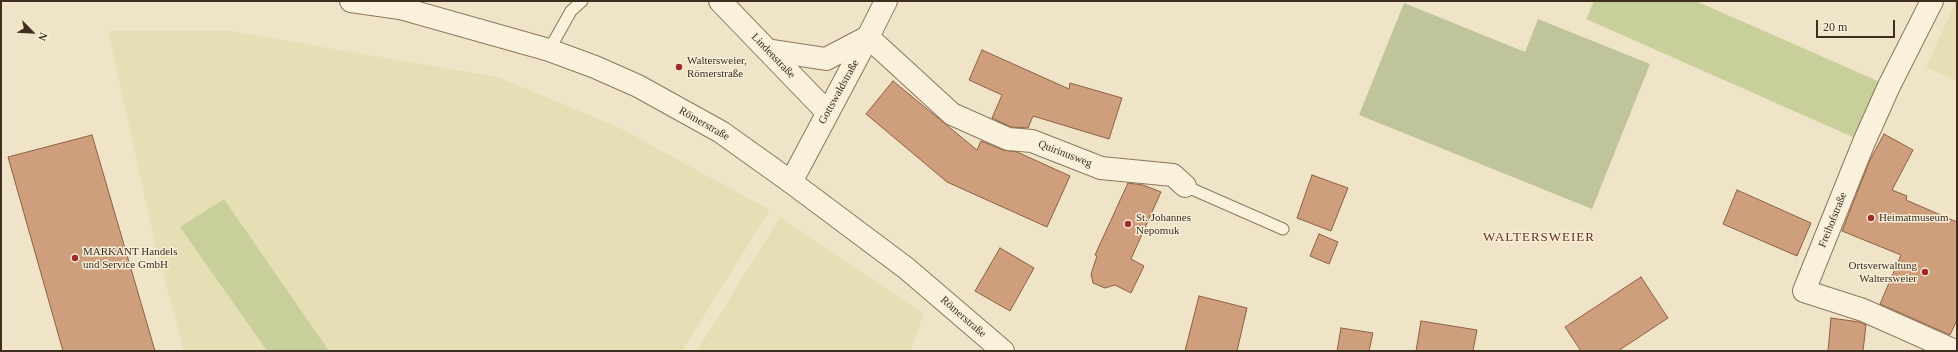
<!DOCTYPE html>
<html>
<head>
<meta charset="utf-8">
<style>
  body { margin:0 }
  #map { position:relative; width:1958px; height:352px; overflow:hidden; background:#f0e4c8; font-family:Georgia,serif }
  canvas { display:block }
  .frame { position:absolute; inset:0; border:2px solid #3d2e20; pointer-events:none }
  .north { position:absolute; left:12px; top:12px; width:40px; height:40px; -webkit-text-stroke:3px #f7eed8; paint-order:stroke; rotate:114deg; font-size:11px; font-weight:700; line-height:16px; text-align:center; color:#3d2e20 }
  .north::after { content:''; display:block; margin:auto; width:14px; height:18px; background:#3d2e20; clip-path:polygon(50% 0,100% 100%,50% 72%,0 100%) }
  .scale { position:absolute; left:1816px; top:20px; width:79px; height:18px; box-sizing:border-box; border:2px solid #3d2e20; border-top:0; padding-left:5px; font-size:12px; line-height:14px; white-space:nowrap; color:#3d2e20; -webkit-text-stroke:3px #f7eed8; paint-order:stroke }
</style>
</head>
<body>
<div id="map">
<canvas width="1958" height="352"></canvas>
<div class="frame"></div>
<div class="north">N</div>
<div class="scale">20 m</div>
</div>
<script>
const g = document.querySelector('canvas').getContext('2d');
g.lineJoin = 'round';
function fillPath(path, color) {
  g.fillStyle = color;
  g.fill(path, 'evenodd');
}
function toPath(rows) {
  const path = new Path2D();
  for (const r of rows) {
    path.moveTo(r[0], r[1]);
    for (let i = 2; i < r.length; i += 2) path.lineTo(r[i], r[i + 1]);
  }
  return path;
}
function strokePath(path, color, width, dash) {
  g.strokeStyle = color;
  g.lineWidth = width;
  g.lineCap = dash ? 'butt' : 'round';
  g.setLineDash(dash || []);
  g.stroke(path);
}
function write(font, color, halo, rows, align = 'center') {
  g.font = font + ' Georgia,serif';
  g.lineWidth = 3;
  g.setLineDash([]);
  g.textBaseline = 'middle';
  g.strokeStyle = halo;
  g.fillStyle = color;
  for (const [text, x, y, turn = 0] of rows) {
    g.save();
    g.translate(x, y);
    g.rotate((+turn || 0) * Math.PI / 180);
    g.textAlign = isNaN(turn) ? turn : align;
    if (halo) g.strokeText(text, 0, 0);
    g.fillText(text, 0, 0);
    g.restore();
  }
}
fillPath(toPath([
  [1956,1,1957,1,1957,81,1926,67],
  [108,31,229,31,498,77,618,127,770,210,682,351,329,351,224,199,180,227,267,351,184,351,154,239],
  [780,217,924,313,910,351,697,351]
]), '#e6deb5');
fillPath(toPath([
  [1594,1,1696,1,1889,86,1864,142,1586,19],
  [224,199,329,351,267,351,180,227]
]), '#c9cf9b');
fillPath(toPath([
  [1404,3,1525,52,1538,19,1650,64,1592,209,1359,115]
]), '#bfc49a');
const building = toPath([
  [982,50,1069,89,1070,83,1122,98,1109,139,1033,116,1028,128,1011,127,992,118,1002,95,969,80,982,50],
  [893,81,977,150,981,141,1003,150,1017,152,1070,176,1047,227,947,182,866,114,893,81],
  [1884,134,1913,150,1892,190,1907,196,1906,200,1957,222,1957,320,1950,335,1880,304,1901,255,1842,231,1870,160,1884,134],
  [92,135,155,351,63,351,8,157,92,135],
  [1312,175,1348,188,1331,231,1297,218,1312,175],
  [1128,183,1143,185,1161,192,1131,259,1144,266,1131,293,1115,285,1105,288,1093,283,1091,274,1097,256,1095,255,1128,183],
  [1737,190,1811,223,1797,256,1723,224,1737,190],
  [1319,234,1338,242,1329,264,1310,256,1319,234],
  [1000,248,1034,268,1010,311,975,291,1000,248],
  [1641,277,1668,318,1618,351,1581,351,1565,327,1641,277],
  [1199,296,1247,308,1237,351,1185,351,1199,296],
  [1831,318,1859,322,1866,325,1863,351,1828,351,1831,318],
  [1421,321,1477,330,1473,351,1416,351,1421,321],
  [1341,328,1373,333,1369,351,1337,351,1341,328]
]);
fillPath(building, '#cf9f7d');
strokePath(building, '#8d5f41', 1);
const service = toPath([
  [549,50,571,11,582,1],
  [1185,186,1283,229]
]);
const minor = toPath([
  [720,1,827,112],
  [1932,1,1889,86,1864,142,1804,291,1863,310,1955,351],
  [767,50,826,59,868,37,952,114,1008,139,1032,141,1101,168,1173,175,1185,186],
  [791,182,868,37,886,1]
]);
const tertiary = toPath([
  [351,1,400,8,549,50,595,67,638,86,721,132,791,182,906,268,1003,351]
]);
strokePath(service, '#8d765c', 13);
strokePath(minor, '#8d765c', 24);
strokePath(tertiary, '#8d765c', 24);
strokePath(service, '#faf1dc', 11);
strokePath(minor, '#faf1dc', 22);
strokePath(tertiary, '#faf1dc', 22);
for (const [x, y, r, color] of [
  [679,67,4,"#9e2a2b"],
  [1871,218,4,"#9e2a2b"],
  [1128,224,4,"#9e2a2b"],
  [75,258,4,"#9e2a2b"],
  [1925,272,4,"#9e2a2b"]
]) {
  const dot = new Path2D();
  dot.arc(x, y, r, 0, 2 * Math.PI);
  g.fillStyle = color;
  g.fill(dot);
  strokePath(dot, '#f7eed8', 1.5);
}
write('11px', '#3d2e20', '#f7eed8', [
  ["Lindenstraße",773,56,46],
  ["Gottswaldstraße",839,92,-61],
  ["Römerstraße",704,124,30],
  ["Quirinusweg",1065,154,21],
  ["Freihofstraße",1833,220,-68],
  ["Römerstraße",963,317,41]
]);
write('11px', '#3d2e20', '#f7eed8', [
  ["Waltersweier,",687,61],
  ["Römerstraße",687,74],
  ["St. Johannes",1136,218],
  ["Nepomuk",1136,231],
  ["Heimatmuseum",1879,218],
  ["MARKANT Handels",83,252],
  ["und Service GmbH",83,265],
  ["Ortsverwaltung",1917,266,"right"],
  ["Waltersweier",1917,279,"right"]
], 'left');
g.letterSpacing = '1px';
write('13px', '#6b2e1e', '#f7eed8', [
  ["WALTERSWEIER",1539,238]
]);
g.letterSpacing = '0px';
</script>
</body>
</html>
